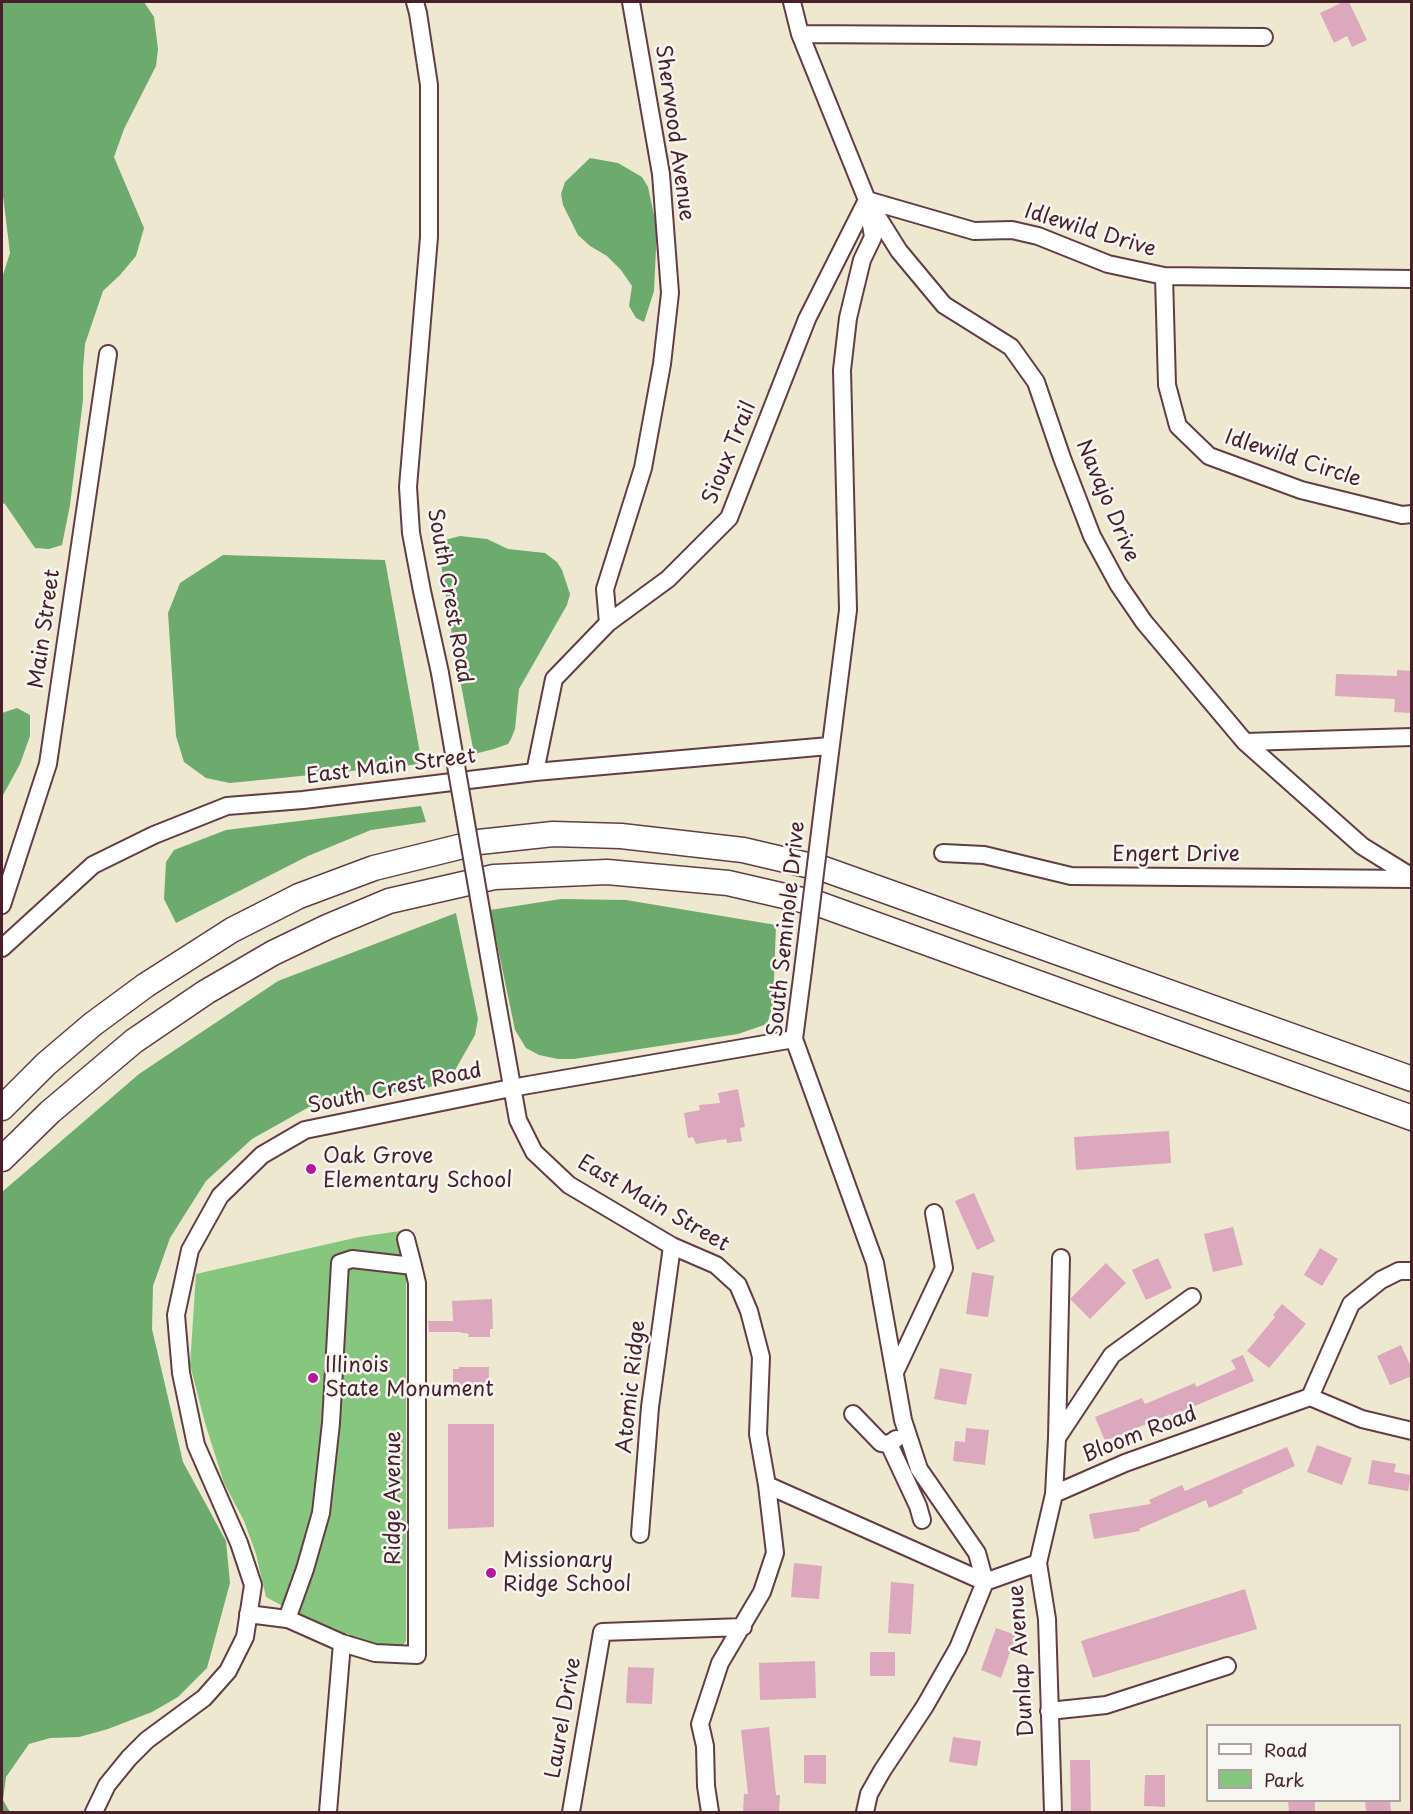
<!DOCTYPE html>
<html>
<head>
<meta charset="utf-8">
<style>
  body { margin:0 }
  #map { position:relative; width:1413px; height:1814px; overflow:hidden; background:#eee8d1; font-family:"Playpen Sans",sans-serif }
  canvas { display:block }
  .frame { position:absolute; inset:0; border:3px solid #4a1f2b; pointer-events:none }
  .legend { position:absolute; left:1206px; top:1724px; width:195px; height:78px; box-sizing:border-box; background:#f6f6f2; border:2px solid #b1a0a2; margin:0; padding:8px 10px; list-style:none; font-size:18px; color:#4a1f2b }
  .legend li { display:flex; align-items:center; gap:12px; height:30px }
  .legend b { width:30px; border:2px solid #b1a0a2 }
</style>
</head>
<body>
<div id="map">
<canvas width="1413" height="1814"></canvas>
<div class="frame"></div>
<ul class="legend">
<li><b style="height:8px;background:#fff"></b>Road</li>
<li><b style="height:16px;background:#86c67e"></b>Park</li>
</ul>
</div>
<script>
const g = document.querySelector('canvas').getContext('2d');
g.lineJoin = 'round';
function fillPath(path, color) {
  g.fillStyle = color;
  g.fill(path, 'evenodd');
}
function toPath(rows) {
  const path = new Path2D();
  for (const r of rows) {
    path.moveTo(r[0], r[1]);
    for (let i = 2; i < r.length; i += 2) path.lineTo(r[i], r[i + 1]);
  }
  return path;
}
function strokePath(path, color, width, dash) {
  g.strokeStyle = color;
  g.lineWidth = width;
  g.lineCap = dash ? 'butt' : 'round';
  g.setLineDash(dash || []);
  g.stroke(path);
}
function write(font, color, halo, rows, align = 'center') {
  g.font = font + ' "Playpen Sans",sans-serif';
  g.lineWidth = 5;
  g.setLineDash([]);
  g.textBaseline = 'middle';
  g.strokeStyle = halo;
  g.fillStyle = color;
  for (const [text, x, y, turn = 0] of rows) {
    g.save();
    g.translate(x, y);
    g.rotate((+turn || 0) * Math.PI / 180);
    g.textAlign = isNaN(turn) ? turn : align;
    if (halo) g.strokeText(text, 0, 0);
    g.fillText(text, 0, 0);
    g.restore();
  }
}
fillPath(toPath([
  [400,1231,406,1262,406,1641,400,1649,377,1646,329,1631,266,1597,256,1554,244,1521,224,1483,205,1423,190,1365,196,1274,359,1237]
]), '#86c67e');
fillPath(toPath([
  [2,2,144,2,154,17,158,49,156,66,124,129,114,157,144,228,136,256,120,275,103,291,85,344,83,369,83,400,70,505,62,545,49,549,35,548,5,504,2,503,2,278,10,253,2,188],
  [590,158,618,163,642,177,648,187,657,229,654,291,644,322,636,318,629,306,632,286,621,270,607,256,590,246,578,235,563,205,561,194,565,182],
  [460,536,487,539,508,549,545,553,557,562,562,570,570,594,567,605,519,689,515,729,511,739,508,744,494,749,474,754,453,642,439,550,445,540],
  [223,555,385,560,422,764,230,783,206,778,184,762,176,736,168,613,180,583],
  [17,708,30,715,30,736,20,764,2,797,2,713],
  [421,806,426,822,371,830,308,856,176,923,164,899,166,862,174,850,226,830],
  [561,899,626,900,776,925,773,1006,767,1024,738,1034,574,1059,558,1059,539,1055,526,1048,515,1030,490,910],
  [456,913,478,1019,475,1035,450,1079,422,1090,377,1093,309,1107,252,1139,206,1181,170,1238,153,1286,152,1329,183,1462,226,1541,230,1583,207,1668,178,1697,152,1712,108,1729,79,1737,50,1738,29,1744,6,1777,3,1800,10,1812,2,1812,2,1192,139,1074,278,981]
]), '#6cab6d');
fillPath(toPath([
  [1343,2,1349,2,1367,40,1352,47,1347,36,1334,43,1320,13],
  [1397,670,1412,671,1412,713,1394,712,1395,699,1335,696,1336,674,1397,676],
  [738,1089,745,1127,740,1128,742,1141,727,1143,726,1139,696,1144,693,1137,688,1138,684,1113,700,1110,699,1105,720,1103,718,1093],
  [1169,1131,1171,1163,1076,1170,1074,1137],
  [974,1193,995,1241,977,1250,955,1201],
  [1233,1227,1243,1265,1213,1272,1204,1234],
  [1320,1248,1338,1259,1322,1286,1304,1275],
  [1158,1258,1172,1288,1146,1300,1132,1270],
  [1106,1263,1126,1283,1090,1319,1071,1300,1071,1298],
  [972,1272,994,1276,988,1317,966,1314],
  [492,1299,493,1329,490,1329,490,1337,468,1337,469,1334,459,1332,429,1332,428,1321,453,1321,452,1301],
  [1282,1304,1306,1324,1269,1368,1247,1351,1275,1317,1273,1315],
  [1401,1345,1412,1369,1412,1376,1390,1385,1377,1356],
  [1243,1355,1254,1381,1171,1416,1171,1414,1105,1441,1095,1417,1142,1398,1145,1404,1195,1383,1196,1387,1236,1369,1231,1360],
  [459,1367,489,1367,488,1396,453,1394,453,1369,459,1369],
  [940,1368,972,1374,966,1405,934,1399],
  [448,1424,494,1424,494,1527,448,1529],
  [966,1428,989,1430,985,1465,953,1461,955,1441,965,1442],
  [1317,1445,1352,1458,1342,1485,1307,1472],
  [1287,1447,1295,1466,1242,1490,1243,1493,1209,1508,1206,1500,1139,1529,1140,1531,1094,1539,1089,1514,1151,1504,1149,1500,1182,1485,1185,1491],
  [1372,1460,1396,1464,1394,1472,1411,1475,1408,1491,1368,1484],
  [794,1563,822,1566,819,1599,791,1597],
  [891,1582,914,1584,911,1634,888,1633],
  [1245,1589,1257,1629,1093,1678,1081,1641],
  [996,1628,1016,1635,1001,1678,981,1670],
  [870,1652,895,1652,895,1676,870,1676],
  [815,1661,816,1698,760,1700,759,1663],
  [628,1667,654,1668,652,1704,626,1703],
  [769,1727,776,1795,780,1795,779,1812,743,1812,744,1794,748,1794,741,1730],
  [953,1737,981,1741,977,1766,949,1762],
  [804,1755,826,1755,826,1784,804,1783],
  [1070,1760,1090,1760,1091,1812,1071,1812],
  [1145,1775,1165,1775,1165,1807,1144,1806],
  [1288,1800,1315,1800,1315,1812,1289,1812],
  [1365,1800,1390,1800,1391,1812,1366,1812]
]), '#dca8bd');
const minor = toPath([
  [415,2,418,13,429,85,429,237,408,487,411,533,422,591,440,673],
  [792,2,800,34,867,200,873,237,862,260,848,318,842,370,848,610,825,792],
  [800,34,1264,37],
  [867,200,899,251,944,305,1011,347,1036,382,1062,458,1092,536,1118,584,1144,622,1245,742,1362,846,1412,877],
  [867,200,974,231,1012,230,1038,236,1108,264,1164,276,1412,279],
  [1164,276,1167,385,1178,426,1209,456,1301,490,1402,515,1412,514],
  [608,623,605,589,643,468,662,364,670,293,661,174,631,2],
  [1245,742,1412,737],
  [535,772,554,679,608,623,668,579,729,518,807,319,867,200],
  [943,853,984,855,1071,876,1412,879],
  [2,905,48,764,108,354],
  [2,948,93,865,154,835,227,806,303,800,535,772,829,746],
  [803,970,794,1039,875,1263,903,1420,919,1469,977,1553,985,1582,958,1648,925,1706,882,1771,869,1794,865,1812],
  [498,1008,518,1120,534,1152,569,1185,672,1246,716,1265,738,1285,749,1311,761,1357,758,1434,767,1485,985,1582],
  [406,1239,413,1266],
  [1412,1271,1399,1271,1381,1280,1351,1304,1310,1397,1362,1419,1412,1431],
  [896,1370,944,1268,934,1213],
  [853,1414,881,1443,889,1444,896,1439],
  [1057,1438,1061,1258],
  [889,1444,918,1506,922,1520],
  [1054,1494,1057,1438,1112,1355,1192,1297],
  [640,1534,650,1407,672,1246],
  [1038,1563,1054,1494,1125,1463,1310,1397],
  [985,1582,1038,1563,1047,1619,1053,1812],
  [248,1614,287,1619,288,1619,342,1643,375,1653,417,1655,417,1283,413,1266,352,1259,340,1263,331,1423,321,1513,305,1569,287,1619],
  [1049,1711,1106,1705,1227,1666],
  [94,1812,107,1785,129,1758,147,1740,204,1698,228,1671,245,1637,253,1585,239,1543,196,1445,181,1373,176,1315,190,1250,220,1196,262,1155,305,1130,511,1088,794,1039],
  [328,1812,342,1643],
  [571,1812,602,1632,743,1627],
  [710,1812,706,1786,705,1746,700,1724,720,1663,762,1592,775,1553,767,1485]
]);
const highway = toPath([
  [2,1108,46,1064,93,1024,146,985,232,930,299,896,374,868,479,842,553,834,621,836,743,850,824,869,1412,1079],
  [2,1159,50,1112,134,1041,206,992,273,953,327,927,389,901,494,877,607,872,728,883,819,904,1412,1118]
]);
strokePath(minor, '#633d44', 20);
strokePath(highway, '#633d44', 27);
strokePath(minor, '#fff', 16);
strokePath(highway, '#fff', 24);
const minorBridge = toPath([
  [440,673,498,1008],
  [803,970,825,792]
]);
strokePath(minorBridge, '#633d44', 20, []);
strokePath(minorBridge, '#fff', 16);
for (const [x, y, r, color] of [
  [311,1169,6,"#b5179e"],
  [313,1378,6,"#b5179e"],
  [491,1573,6,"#b5179e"]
]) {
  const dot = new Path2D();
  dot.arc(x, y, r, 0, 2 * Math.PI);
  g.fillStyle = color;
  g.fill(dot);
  strokePath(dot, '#f6f6f2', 2);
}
write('21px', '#4a1f2b', '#f6f6f2', [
  ["Sherwood Avenue",674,133,82],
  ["Idlewild Drive",1090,231,17],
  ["Sioux Trail",730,453,-68],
  ["Idlewild Circle",1293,459,18],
  ["Navajo Drive",1107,501,67],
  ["South Crest Road",449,596,80],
  ["Main Street",45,629,-82],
  ["East Main Street",391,767,-7],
  ["Engert Drive",1176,855],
  ["South Seminole Drive",787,929,-84],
  ["South Crest Road",395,1089,-12],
  ["East Main Street",653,1204,30],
  ["Atomic Ridge",632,1387,-84],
  ["Bloom Road",1140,1435,-21],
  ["Ridge Avenue",394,1498,-90],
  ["Dunlap Avenue",1022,1661,-94],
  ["Laurel Drive",564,1718,-80]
]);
write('21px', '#4a1f2b', '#f6f6f2', [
  ["Oak Grove",323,1157],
  ["Elementary School",323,1181],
  ["Illinois",325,1366],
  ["State Monument",325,1390],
  ["Missionary",503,1561],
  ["Ridge School",503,1585]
], 'left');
</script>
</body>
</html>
